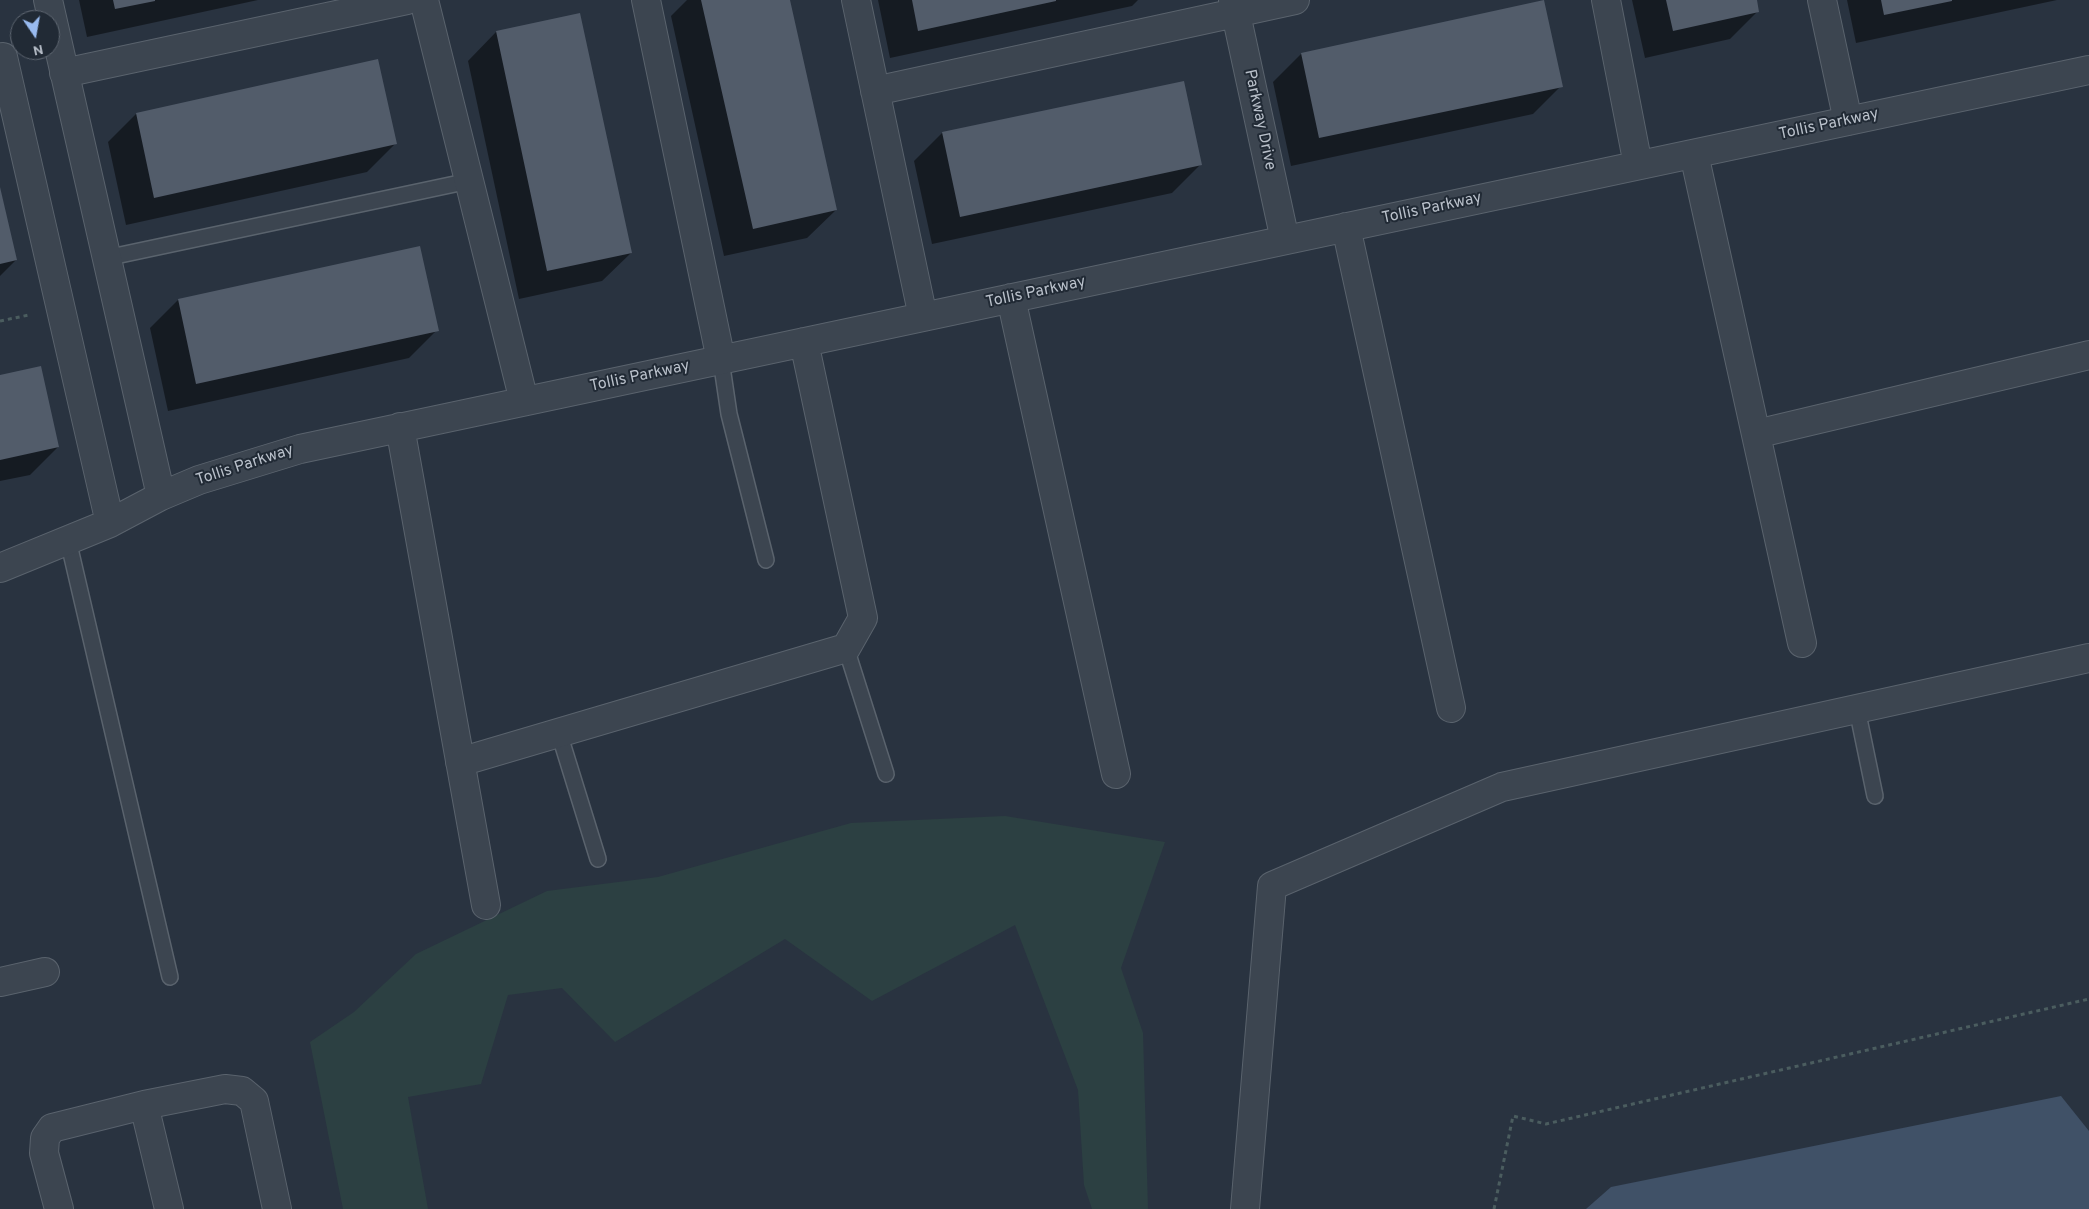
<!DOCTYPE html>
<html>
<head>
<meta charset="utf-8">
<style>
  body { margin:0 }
  #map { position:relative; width:2089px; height:1209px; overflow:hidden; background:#293340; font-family:Overpass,sans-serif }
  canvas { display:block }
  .north { position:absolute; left:10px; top:10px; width:50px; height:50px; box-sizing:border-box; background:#212a35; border:1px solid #5e6671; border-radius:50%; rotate:168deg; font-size:14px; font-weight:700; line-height:20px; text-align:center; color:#b9c0ca }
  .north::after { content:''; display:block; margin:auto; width:18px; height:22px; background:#99bbf0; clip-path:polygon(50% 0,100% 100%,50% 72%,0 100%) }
</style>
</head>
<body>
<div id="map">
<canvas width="2089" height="1209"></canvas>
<div class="north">N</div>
</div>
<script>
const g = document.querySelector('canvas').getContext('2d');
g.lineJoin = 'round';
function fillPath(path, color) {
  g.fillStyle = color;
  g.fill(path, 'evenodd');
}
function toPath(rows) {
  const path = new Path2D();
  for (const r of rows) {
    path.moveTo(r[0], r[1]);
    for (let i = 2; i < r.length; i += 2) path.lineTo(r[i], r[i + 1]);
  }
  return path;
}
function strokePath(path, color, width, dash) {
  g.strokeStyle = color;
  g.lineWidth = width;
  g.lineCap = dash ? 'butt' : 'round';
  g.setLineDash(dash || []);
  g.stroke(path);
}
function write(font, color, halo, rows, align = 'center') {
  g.font = font + ' Overpass,sans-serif';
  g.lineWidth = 4;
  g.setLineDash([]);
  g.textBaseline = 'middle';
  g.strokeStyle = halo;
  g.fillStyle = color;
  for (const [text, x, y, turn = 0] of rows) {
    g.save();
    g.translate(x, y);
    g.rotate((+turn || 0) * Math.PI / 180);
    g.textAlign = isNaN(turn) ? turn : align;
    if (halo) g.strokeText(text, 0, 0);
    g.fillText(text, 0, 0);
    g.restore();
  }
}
fillPath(toPath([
  [1005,816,1165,842,1121,968,1143,1033,1148,1209,1092,1209,1084,1185,1078,1090,1015,925,872,1001,785,939,615,1042,562,988,508,995,481,1084,408,1097,428,1209,343,1209,310,1042,354,1012,416,954,547,891,658,877,851,823]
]), '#2c4042');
fillPath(toPath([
  [2061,1096,2089,1131,2089,1209,1586,1209,1611,1187]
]), '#405167');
fillPath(toPath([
  [79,0,258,0,87,37],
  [687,0,789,0,836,210,807,238,724,256,671,16],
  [878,0,1138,0,1132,6,890,58],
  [1632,0,1755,0,1758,11,1730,39,1645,58],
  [1847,0,2057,0,1856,43],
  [579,14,631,253,602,281,519,299,468,61,496,32],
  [1301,54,1561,86,1533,114,1291,166,1273,82],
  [136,114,396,143,367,172,126,225,108,142],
  [942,133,1200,165,1172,193,932,244,914,161],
  [0,189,16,260,0,276],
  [178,300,437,330,409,358,168,411,150,328],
  [0,376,58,447,30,475,0,481]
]), '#0007');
fillPath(toPath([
  [113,0,155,0,155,1,115,9],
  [701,0,790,0,837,210,753,229],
  [912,0,1056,0,1056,1,918,31],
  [1544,0,1563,87,1319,138,1301,53],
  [1666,0,1757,0,1759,12,1673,31],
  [1881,0,1952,0,1952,1,1884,15],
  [580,13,632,253,547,271,496,31],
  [378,59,397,144,154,198,136,113],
  [1184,81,1202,165,960,217,942,132],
  [0,187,17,260,0,264],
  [420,246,439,331,196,384,178,299],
  [41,366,59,447,0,460,0,375]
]), '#525c6a');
const lane = toPath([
  [106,258,469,181],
  [721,360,729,414,766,560],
  [68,540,170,977],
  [846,648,886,774],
  [1857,709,1875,796],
  [559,733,598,859]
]);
const street = toPath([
  [48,0,161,496],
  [424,0,524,401],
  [646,0,721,360],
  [856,0,923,317],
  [1233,0,1285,240],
  [1606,0,1638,165],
  [1822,0,1848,121],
  [0,58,3,57,110,523],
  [64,73,407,0],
  [875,91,1295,0],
  [1694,154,1802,643],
  [1346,227,1451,708],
  [1011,298,1116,774],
  [400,427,486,905],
  [1756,434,2089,355],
  [0,568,110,523,161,496,199,480,300,449,2089,70],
  [460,762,846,648,863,618,804,342],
  [0,982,45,972],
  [144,1105,169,1209],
  [59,1209,44,1153,45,1138,52,1128,144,1105,225,1089,242,1091,254,1101,277,1209],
  [1245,1209,1272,886,1502,787,2089,658]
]);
strokePath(lane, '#5a636d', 18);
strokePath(street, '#5a636d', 30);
strokePath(toPath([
  [0,321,29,315],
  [1494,1209,1513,1116,1546,1124,2089,999]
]), '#4b5d5f', 3, [4, 4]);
strokePath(lane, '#3c4550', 15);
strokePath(street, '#3c4550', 28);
write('16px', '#b9c0ca', '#212a35', [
  ["Parkway Drive",1259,120,78],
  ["Tollis Parkway",1829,125,-12],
  ["Tollis Parkway",1432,209,-12],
  ["Tollis Parkway",1036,293,-12],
  ["Tollis Parkway",640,377,-12],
  ["Tollis Parkway",245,466,-18]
]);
</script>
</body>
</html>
